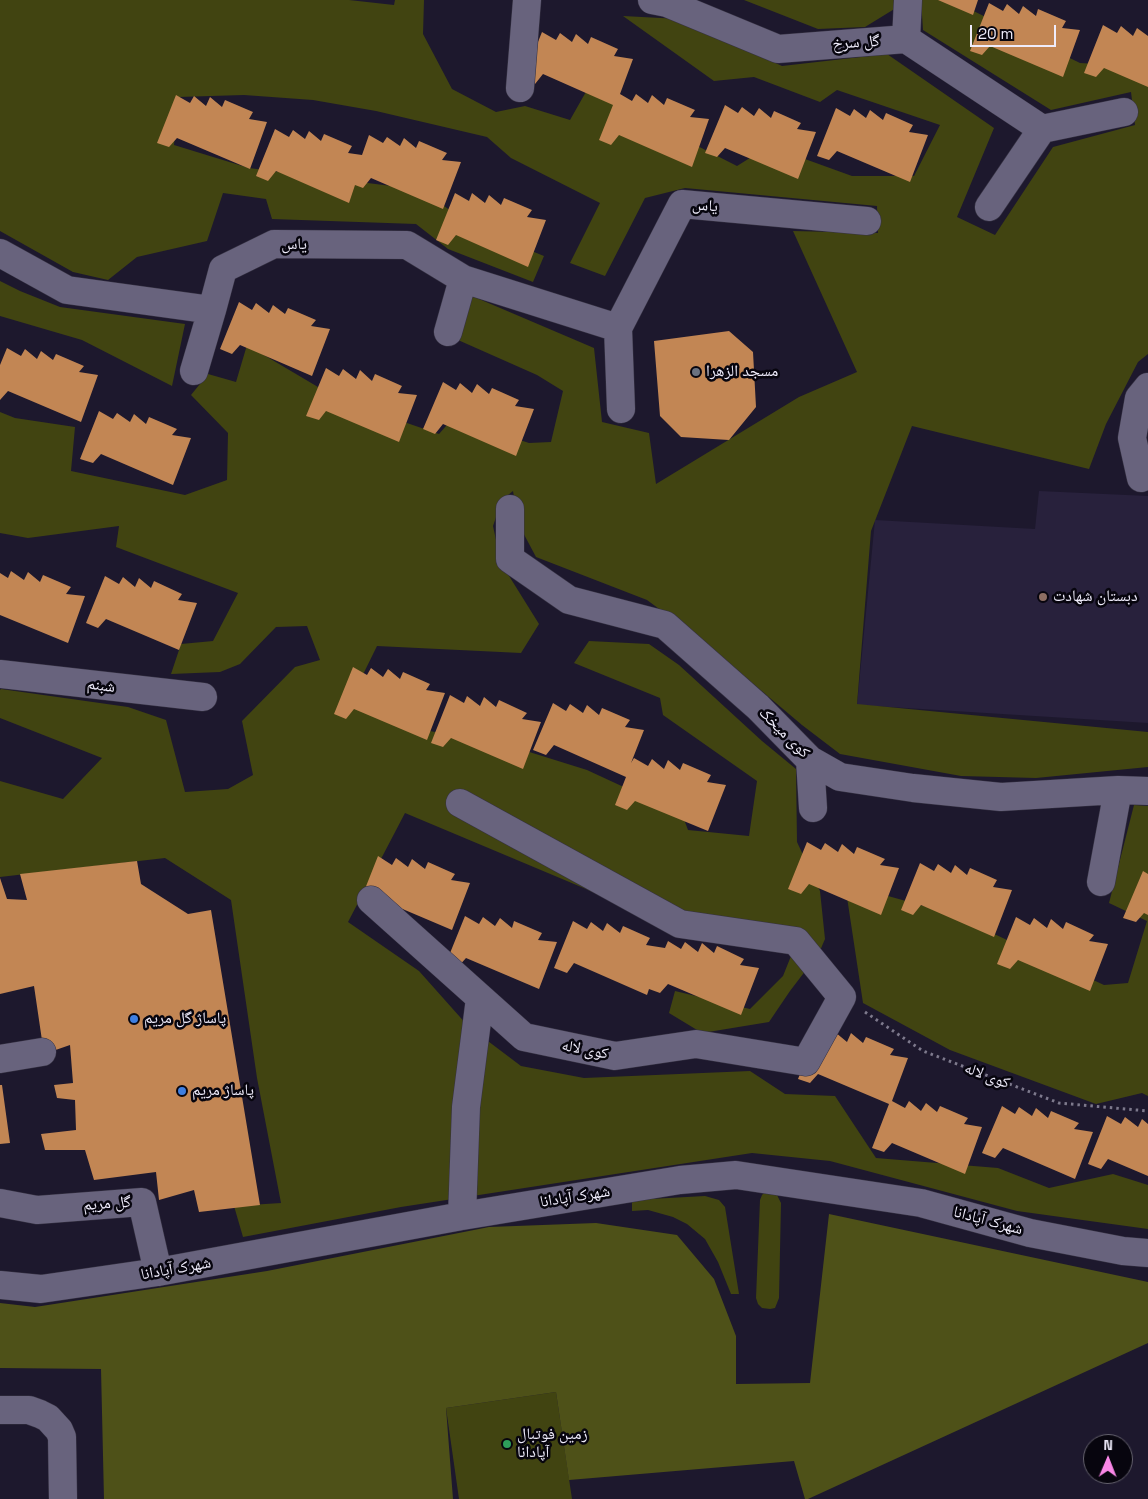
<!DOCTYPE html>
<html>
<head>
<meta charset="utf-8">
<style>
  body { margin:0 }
  #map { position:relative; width:1148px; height:1499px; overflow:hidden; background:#1d182d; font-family:"Space Grotesk",sans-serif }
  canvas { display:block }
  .north { position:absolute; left:1083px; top:1434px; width:50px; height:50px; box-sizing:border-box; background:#07050e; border:1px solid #64616d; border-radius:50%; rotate:1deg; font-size:14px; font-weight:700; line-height:20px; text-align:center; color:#efecfb }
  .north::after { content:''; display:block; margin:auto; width:18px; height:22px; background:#fa87e7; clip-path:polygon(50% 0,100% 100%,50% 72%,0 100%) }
  .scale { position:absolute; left:970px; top:25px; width:86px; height:22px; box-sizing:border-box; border:2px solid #efecfb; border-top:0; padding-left:6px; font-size:15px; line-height:18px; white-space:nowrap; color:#efecfb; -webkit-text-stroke:4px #07050e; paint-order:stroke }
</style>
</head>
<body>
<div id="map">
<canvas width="1148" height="1499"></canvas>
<div class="north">N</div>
<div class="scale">20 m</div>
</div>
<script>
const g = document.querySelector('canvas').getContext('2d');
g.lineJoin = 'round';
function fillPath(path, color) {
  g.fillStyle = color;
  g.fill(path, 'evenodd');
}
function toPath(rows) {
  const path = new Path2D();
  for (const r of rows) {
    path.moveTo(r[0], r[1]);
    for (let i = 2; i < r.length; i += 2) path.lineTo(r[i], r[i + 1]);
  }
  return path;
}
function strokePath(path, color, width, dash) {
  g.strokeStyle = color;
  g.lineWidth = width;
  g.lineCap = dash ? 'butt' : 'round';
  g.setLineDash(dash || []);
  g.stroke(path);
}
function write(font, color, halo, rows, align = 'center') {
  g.font = font + ' "Space Grotesk","Noto Naskh Arabic",sans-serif';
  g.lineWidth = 5;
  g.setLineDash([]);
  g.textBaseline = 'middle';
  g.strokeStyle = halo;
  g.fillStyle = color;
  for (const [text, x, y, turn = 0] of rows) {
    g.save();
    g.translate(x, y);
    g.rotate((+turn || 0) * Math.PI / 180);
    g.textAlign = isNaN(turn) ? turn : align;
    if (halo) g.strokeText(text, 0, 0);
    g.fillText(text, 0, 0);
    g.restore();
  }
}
fillPath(toPath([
  [1039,491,1148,496,1148,723,857,705,875,520,1035,529]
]), '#28213c');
fillPath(toPath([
  [0,0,349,0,394,5,395,0,424,0,423,34,452,89,496,112,525,106,570,120,587,90,737,166,769,146,852,176,914,176,940,125,837,90,820,102,754,77,714,81,623,16,680,19,782,66,887,54,994,128,957,217,995,235,1053,147,1135,125,1131,92,1051,110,923,30,921,0,951,0,1080,63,1129,66,1148,72,1148,354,1138,362,1106,424,1089,469,912,426,871,531,857,704,1148,732,1148,767,1036,778,961,776,840,754,802,725,700,639,647,600,536,557,519,525,513,491,502,500,493,526,501,563,539,624,521,653,377,646,349,703,413,728,507,745,587,770,682,814,688,830,749,836,757,781,663,715,660,698,574,663,589,641,649,644,679,665,762,741,796,769,797,842,820,891,825,939,819,953,790,991,769,1022,702,1033,669,1013,675,991,750,1009,783,976,793,951,660,925,586,889,405,813,348,922,419,971,468,1026,521,1066,584,1078,750,1071,785,1094,835,1096,876,1158,998,1168,1049,1188,1113,1174,1148,1185,1148,1229,1017,1211,830,1161,752,1153,401,1207,243,1237,234,1206,281,1203,257,1078,231,900,165,858,0,877,0,781,63,799,102,758,0,718,0,690,1,689,128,707,166,720,185,792,228,789,253,775,242,721,295,667,320,660,307,626,276,627,240,664,220,672,171,674,181,644,213,641,238,593,116,547,119,526,28,538,0,533,0,412,15,418,75,427,71,471,185,495,227,480,228,433,191,395,208,374,236,382,247,345,318,387,375,412,439,434,453,418,529,443,551,442,563,391,537,375,458,340,472,296,594,348,602,422,649,433,656,484,799,397,857,372,793,231,878,233,877,206,685,188,645,198,605,276,570,263,600,203,511,158,487,137,376,111,313,100,244,95,178,97,174,145,249,168,423,190,472,227,544,256,533,282,448,249,416,224,272,219,266,199,223,193,207,241,137,257,108,280,73,272,0,231],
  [744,0,896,0,896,8,865,27,818,29],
  [0,281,20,291,60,307,185,324,172,386,82,340,0,316],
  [1134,805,1148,806,1148,1096,1142,1093,1096,1104,950,1050,863,1003,845,884,949,913,1104,985,1128,983,1147,921,1109,903],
  [766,1191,776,1193,781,1203,779,1298,775,1308,770,1309,762,1308,758,1304,756,1298,760,1200,762,1195],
  [705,1196,719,1200,725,1207,739,1294,731,1294,718,1262,705,1239,687,1224,673,1217,648,1210,632,1211,632,1200],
  [556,1392,572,1499,459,1499,446,1408]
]), '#414411');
fillPath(toPath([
  [829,1214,1148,1282,1148,1343,808,1499,805,1499,794,1461,569,1480,556,1392,446,1408,453,1499,104,1499,101,1369,0,1368,0,1303,35,1307,267,1271,489,1227,596,1223,677,1235,714,1279,736,1336,736,1384,810,1383]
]), '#4e5118');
fillPath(toPath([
  [938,0,978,0,973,15],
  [989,3,1003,11,1007,4,1019,14,1023,6,1036,16,1038,9,1066,21,1062,28,1080,30,1063,77,990,46,982,55,970,51],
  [1103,25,1117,33,1121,26,1133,36,1137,28,1148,36,1148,87,1104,68,1096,77,1084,73],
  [542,32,556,40,560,33,572,42,576,34,588,44,591,37,618,49,614,56,633,59,620,94,632,101,636,94,648,103,652,95,664,105,667,98,695,110,690,117,709,119,692,167,619,135,611,145,599,140,613,105,543,74,535,84,523,79],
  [176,95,190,103,194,96,206,106,210,97,222,107,225,100,253,112,249,119,267,122,250,169,177,138,169,147,157,143],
  [725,105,738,113,742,107,754,116,759,108,771,118,774,111,801,123,797,129,816,132,798,179,725,148,717,157,705,153],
  [836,108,850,116,854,109,866,118,870,110,883,120,886,113,913,125,909,132,928,135,910,182,837,151,829,160,817,156],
  [275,129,289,137,293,130,305,139,309,131,321,141,324,134,352,146,348,153,362,155,369,135,383,143,387,137,400,146,404,138,416,148,419,141,447,153,442,160,461,162,443,209,371,178,363,188,355,185,349,203,276,171,268,181,256,176],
  [455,193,469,201,472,193,485,203,489,195,501,205,504,198,532,210,527,217,546,220,528,267,456,235,448,245,436,240],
  [239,302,252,310,256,303,269,313,273,305,285,314,288,308,316,320,311,326,330,329,312,376,240,345,232,354,220,349],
  [729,331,753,352,756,407,729,440,681,437,660,416,654,341],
  [7,348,21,356,25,349,37,359,41,351,53,360,56,354,84,366,79,372,98,375,81,422,8,391,0,400,0,365],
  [326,368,339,376,343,369,356,379,360,370,372,381,375,374,402,386,398,393,417,395,399,442,326,411,319,420,306,416],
  [443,382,456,390,460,383,472,393,477,384,489,394,492,388,519,400,515,406,534,409,516,456,443,424,435,434,423,429],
  [99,411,113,419,117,413,130,422,134,414,146,424,149,417,177,429,172,435,191,438,173,485,101,454,93,463,80,459],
  [11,571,24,580,28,572,40,582,43,575,71,587,66,594,85,596,68,643,0,615,0,573,8,578],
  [105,576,119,584,123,577,135,587,139,578,151,588,154,581,182,594,178,600,197,603,179,650,106,619,98,628,86,623],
  [353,667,367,675,371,668,383,677,388,669,400,679,403,672,430,684,426,690,445,693,427,740,354,709,346,719,334,714],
  [450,695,464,703,467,696,480,706,484,697,496,707,499,700,527,713,522,719,541,722,523,769,451,738,443,747,431,743],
  [553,703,566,711,570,704,583,713,587,705,599,715,602,708,630,720,625,727,644,730,631,763,634,758,648,766,652,759,664,769,668,760,680,770,683,763,711,775,707,782,726,785,708,831,635,801,627,810,615,805,626,777,554,745,546,755,533,750],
  [807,842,821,850,825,843,838,852,842,844,854,854,857,847,885,859,880,865,899,868,881,915,809,884,801,894,788,889],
  [378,856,392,865,396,858,408,867,412,859,425,869,428,862,455,874,451,880,470,883,452,930,379,899,359,904],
  [137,861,141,884,188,914,211,910,260,1205,199,1212,194,1190,159,1200,156,1172,94,1180,85,1150,45,1150,41,1134,76,1130,75,1100,57,1098,54,1085,73,1083,70,1045,44,1054,34,986,0,994,0,878,7,899,27,900,20,874],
  [920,863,934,871,938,864,951,873,955,865,967,875,970,868,997,880,993,887,1012,890,994,937,921,905,913,915,901,910],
  [1143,871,1148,874,1148,915,1144,913,1136,922,1123,918],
  [465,916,479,924,483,917,495,926,500,918,512,928,514,921,542,933,538,940,557,942,539,989,466,958,458,967,446,963],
  [1016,917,1030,925,1034,918,1047,928,1051,919,1063,929,1066,922,1094,935,1089,941,1108,944,1090,991,1018,960,1010,969,997,964],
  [573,921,587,929,591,922,603,931,607,923,620,933,623,926,650,938,646,945,665,948,668,941,681,949,685,942,698,952,702,943,714,953,717,946,744,959,740,965,759,968,741,1015,668,984,660,993,649,989,647,995,574,963,567,973,554,968],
  [817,1031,835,1032,847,1042,851,1033,863,1043,866,1037,894,1049,890,1055,908,1058,892,1101,905,1108,909,1101,921,1111,926,1103,937,1112,940,1106,968,1118,964,1124,982,1127,965,1174,892,1143,884,1152,872,1148,889,1104,818,1074,810,1083,798,1079],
  [0,1085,2,1085,10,1143,0,1144],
  [1002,1106,1015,1114,1019,1107,1032,1116,1036,1108,1048,1118,1051,1111,1079,1123,1074,1129,1093,1132,1075,1179,1003,1148,995,1158,982,1153],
  [1107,1116,1121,1124,1125,1117,1138,1127,1142,1119,1148,1124,1148,1176,1108,1159,1101,1169,1088,1164]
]), '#c28654');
const minor = toPath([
  [652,0,667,3,778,49,906,39,1042,129],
  [906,39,908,0],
  [520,88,527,0],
  [989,207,1042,129,1124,112],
  [0,253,67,290,212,310,223,269,274,244,407,245,463,279,618,328],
  [448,332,463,279],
  [194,371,212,310],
  [621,409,618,328,682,204,867,221],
  [1141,478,1132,438,1139,398,1148,387],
  [510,509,510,559,569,600,665,625,758,707,810,760,840,777,913,788,1001,797,1118,790,1148,791],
  [0,674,203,697],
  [810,760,813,808],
  [1101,882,1118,790],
  [371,900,524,1037,615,1056,696,1044,806,1062,842,997,796,941,680,924,460,803],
  [0,1059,42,1052],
  [0,1203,37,1210,142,1202,158,1272],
  [462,1216,466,1107,480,998],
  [0,1285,41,1289,158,1272,462,1216,680,1180,736,1175,921,1203,1030,1233,1123,1251,1148,1253],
  [0,1410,29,1410,40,1414,48,1418,59,1430,62,1437,63,1499]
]);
strokePath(minor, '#363243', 29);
strokePath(toPath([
  [865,1012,923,1051,1059,1103,1148,1111]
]), '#7d798c', 3, [2.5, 4]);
strokePath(minor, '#68637d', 28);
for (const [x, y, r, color] of [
  [696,372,5,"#6b7280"],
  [1043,597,5,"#8d6e63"],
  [134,1019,5,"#3f7fe0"],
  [182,1091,5,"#3f7fe0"],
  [507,1444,5,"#2e9e5b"]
]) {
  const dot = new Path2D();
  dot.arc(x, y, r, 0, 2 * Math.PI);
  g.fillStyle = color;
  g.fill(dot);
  strokePath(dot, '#07050e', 2);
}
write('16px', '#efecfb', '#07050e', [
  ["گل سرخ",856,43,-4],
  ["یاس",705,206,5],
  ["یاس",294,245],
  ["شبنم",101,686,7],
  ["کوی میخک",784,733,45],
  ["کوی لاله",585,1050,11],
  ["کوی لاله",987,1076,21],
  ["شهرک آپادانا",575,1197,-9],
  ["گل مریم",107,1204,-4],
  ["شهرک آپادانا",988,1221,15],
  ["شهرک آپادانا",176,1269,-10]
]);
write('16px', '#efecfb', '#07050e', [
  ["مسجد الزهرا",706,372],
  ["دبستان شهادت",1053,597],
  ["پاساژ گل مریم",144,1019],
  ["پاساژ مریم",192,1091],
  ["زمین فوتبال",517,1435],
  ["آپادانا",517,1453]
], 'left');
</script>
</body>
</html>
